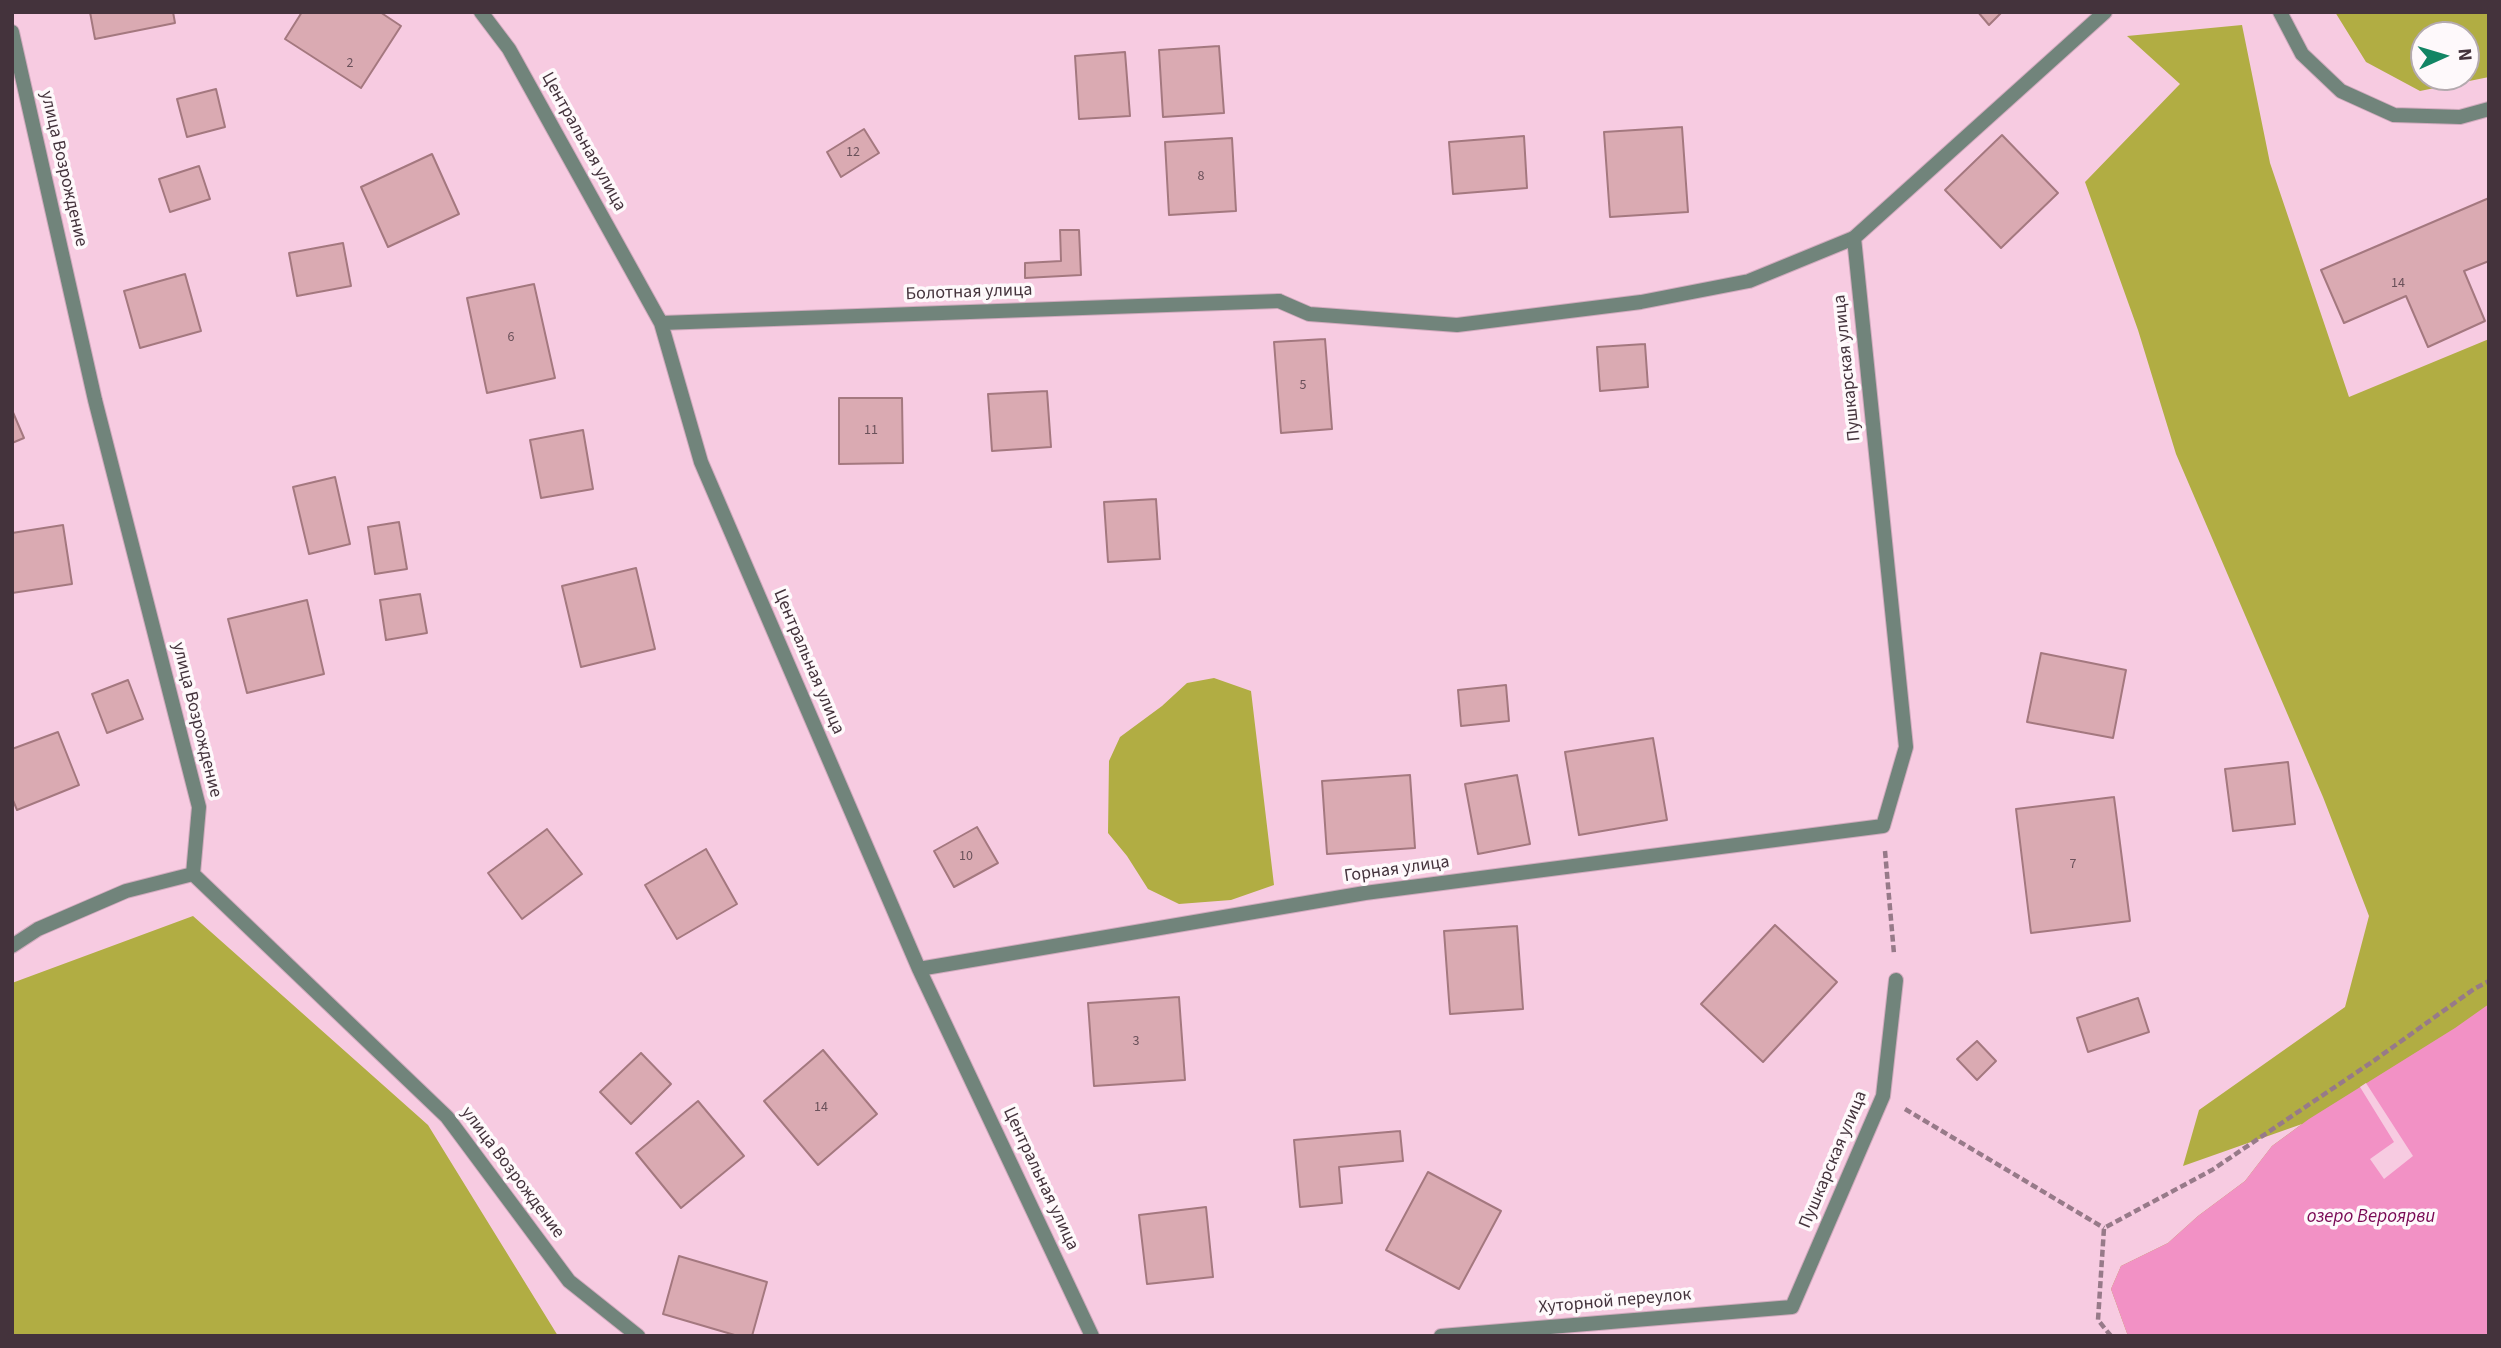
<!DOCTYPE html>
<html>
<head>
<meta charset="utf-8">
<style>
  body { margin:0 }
  #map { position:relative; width:2501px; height:1348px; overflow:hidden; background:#f7cbe1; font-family:"Source Sans 3",sans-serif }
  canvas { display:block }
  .frame { position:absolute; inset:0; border:14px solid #44333c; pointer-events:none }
  .north { position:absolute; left:2410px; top:21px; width:70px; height:70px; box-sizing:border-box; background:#fef9fb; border:2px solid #b4aaaf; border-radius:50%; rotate:86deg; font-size:19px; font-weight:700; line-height:28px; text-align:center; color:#44333c }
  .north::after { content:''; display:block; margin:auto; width:24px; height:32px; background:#128564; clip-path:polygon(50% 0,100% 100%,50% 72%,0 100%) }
</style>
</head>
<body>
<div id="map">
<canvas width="2501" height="1348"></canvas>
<div class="frame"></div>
<div class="north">N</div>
</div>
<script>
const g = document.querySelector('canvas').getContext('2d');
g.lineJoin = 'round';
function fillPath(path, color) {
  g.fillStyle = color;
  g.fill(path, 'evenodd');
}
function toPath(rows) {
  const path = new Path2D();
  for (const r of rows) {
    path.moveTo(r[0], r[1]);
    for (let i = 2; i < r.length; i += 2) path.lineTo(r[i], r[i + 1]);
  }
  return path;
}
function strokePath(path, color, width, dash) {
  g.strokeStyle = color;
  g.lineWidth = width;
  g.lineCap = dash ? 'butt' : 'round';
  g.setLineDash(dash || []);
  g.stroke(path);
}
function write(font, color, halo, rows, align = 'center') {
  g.font = font + ' "Source Sans 3",sans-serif';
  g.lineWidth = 7;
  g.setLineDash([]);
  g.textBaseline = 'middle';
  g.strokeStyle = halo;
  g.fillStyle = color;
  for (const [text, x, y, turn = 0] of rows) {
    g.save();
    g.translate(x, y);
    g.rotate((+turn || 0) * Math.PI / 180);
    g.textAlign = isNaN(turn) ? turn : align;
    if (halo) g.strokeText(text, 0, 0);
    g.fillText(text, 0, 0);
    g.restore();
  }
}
fillPath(toPath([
  [2335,12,2489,12,2489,77,2420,91,2366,62],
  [2424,35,2466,35,2466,77,2424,77],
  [2242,25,2270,163,2349,397,2489,339,2489,1336,2128,1336,2111,1289,2121,1266,2168,1243,2198,1216,2245,1181,2272,1146,2302,1124,2183,1166,2199,1110,2345,1007,2369,916,2323,797,2176,454,2138,330,2085,182,2180,84,2127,36],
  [1214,678,1251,691,1274,885,1231,900,1179,904,1148,889,1127,856,1108,833,1109,761,1120,737,1162,706,1187,683],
  [193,916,428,1125,558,1336,12,1336,12,983]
]), '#b1ad43');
fillPath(toPath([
  [2489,1004,2489,1336,2128,1336,2111,1289,2121,1266,2168,1243,2198,1216,2245,1181,2272,1146,2309,1119,2455,1028]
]), '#f291c5');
fillPath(toPath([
  [2366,1083,2413,1156,2384,1179,2370,1159,2394,1142,2360,1087]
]), '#f7cbe1');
const building = toPath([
  [90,12,173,12,175,23,95,39,90,12],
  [302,12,380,12,401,26,361,88,285,39,302,12],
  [1978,12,2002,12,1989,25,1978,12],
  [1219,46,1224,113,1163,117,1159,50,1219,46],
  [1125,52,1130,116,1079,119,1075,56,1125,52],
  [216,89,225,127,187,137,177,99,216,89],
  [1682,127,1688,212,1610,217,1604,132,1682,127],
  [864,129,879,153,841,177,827,152,864,129],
  [2002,135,2058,193,2001,248,1945,190,2002,135],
  [1524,136,1527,188,1453,194,1449,142,1524,136],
  [1232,138,1236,211,1169,215,1165,142,1232,138],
  [432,154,459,214,388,247,361,187,432,154],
  [199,166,210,199,170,212,159,179,199,166],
  [2489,198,2489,261,2464,271,2485,321,2428,347,2406,296,2344,323,2321,270,2489,198],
  [1060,230,1079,230,1081,275,1025,278,1025,263,1061,261,1060,230],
  [343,243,351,286,297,296,289,253,343,243],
  [185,274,201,331,140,348,124,291,185,274],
  [534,284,555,378,487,393,467,298,534,284],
  [1325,339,1332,429,1281,433,1274,342,1325,339],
  [1645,344,1648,387,1600,391,1597,347,1645,344],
  [1047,391,1051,447,992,451,988,394,1047,391],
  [839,398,902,398,903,463,839,464,839,398],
  [12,410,24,438,12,443,12,410],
  [583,430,593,489,541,498,530,440,583,430],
  [335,477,350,544,309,554,293,487,335,477],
  [1156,499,1160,559,1108,562,1104,502,1156,499],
  [399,522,407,569,375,574,368,527,399,522],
  [63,525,72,584,12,593,12,533,63,525],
  [636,568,655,649,581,667,562,586,636,568],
  [420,594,427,633,386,640,380,600,420,594],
  [307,600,324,674,247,693,228,619,307,600],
  [2041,653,2126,670,2113,738,2027,722,2041,653],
  [128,680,143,719,107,733,92,694,128,680],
  [1506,685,1509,721,1461,726,1458,690,1506,685],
  [58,732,79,785,17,810,12,798,12,749,58,732],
  [1653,738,1667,820,1579,835,1565,752,1653,738],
  [2288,762,2295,824,2233,831,2225,769,2288,762],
  [1410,775,1415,848,1327,854,1322,781,1410,775],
  [1517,775,1530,844,1478,854,1465,784,1517,775],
  [2114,797,2130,921,2031,933,2016,809,2114,797],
  [977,827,998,863,954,887,934,851,977,827],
  [547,829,582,874,522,919,488,873,547,829],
  [706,849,737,904,677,939,645,885,706,849],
  [1775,925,1837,982,1763,1062,1701,1004,1775,925],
  [1517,926,1523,1009,1450,1014,1444,931,1517,926],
  [1179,997,1185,1080,1094,1086,1088,1003,1179,997],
  [2138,998,2149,1032,2088,1052,2077,1018,2138,998],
  [1977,1041,1996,1061,1977,1080,1957,1059,1977,1041],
  [823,1050,877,1114,818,1165,764,1101,823,1050],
  [641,1053,671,1084,631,1124,600,1092,641,1053],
  [698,1101,744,1156,681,1208,636,1153,698,1101],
  [1400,1131,1403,1161,1339,1167,1342,1203,1300,1207,1294,1140,1400,1131],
  [1428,1172,1501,1211,1459,1289,1386,1250,1428,1172],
  [1206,1207,1213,1277,1147,1284,1139,1215,1206,1207],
  [679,1256,767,1282,752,1336,738,1336,663,1314,679,1256]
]);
fillPath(building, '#daaab2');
strokePath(building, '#a4787f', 2);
const service = toPath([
  [2280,12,2302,54,2341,91,2394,115,2460,117,2489,109],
  [1279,301,1309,314,1457,325,1641,302,1749,281,1854,238]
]);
const minor = toPath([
  [481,12,509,49,661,323,701,462,919,969,1092,1336],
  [12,32,95,400,199,807,193,874,447,1117,569,1281,638,1336],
  [661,323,1279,301],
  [12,946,38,929,126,891,193,874],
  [919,969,1365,893,1883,826,1906,747,1854,238,2105,12],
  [1441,1336,1792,1307,1883,1096,1896,980]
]);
strokePath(service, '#d0aabd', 16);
strokePath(minor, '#d0aabd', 16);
strokePath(toPath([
  [1885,851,1894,954],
  [1905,1109,2104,1228],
  [2111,1336,2098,1320,2104,1228,2212,1170,2372,1062,2474,989,2489,981]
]), '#977a89', 4.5, [7, 3.5]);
strokePath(service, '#71847b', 14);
strokePath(minor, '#71847b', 14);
write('14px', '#6a515a', null, [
  ["2",350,64],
  ["12",853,153],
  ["8",1201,177],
  ["14",2398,284],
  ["6",511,338],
  ["5",1303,386],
  ["11",871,431],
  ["10",966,857],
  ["7",2073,865],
  ["3",1136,1042],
  ["14",821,1108]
]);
write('18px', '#44333c', '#fef9fb', [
  ["Центральная улица",583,142,61],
  ["улица Возрождение",63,169,77],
  ["Болотная улица",969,293,-2],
  ["Пушкарская улица",1848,368,-96],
  ["Центральная улица",808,662,67],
  ["улица Возрождение",196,720,76],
  ["Горная улица",1397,870,-8],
  ["Пушкарская улица",1834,1160,-67],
  ["улица Возрождение",512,1173,53],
  ["Центральная улица",1040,1179,65],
  ["Хуторной переулок",1615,1302,-5]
]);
write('italic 19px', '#790854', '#fef9fb', [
  ["озеро Вероярви",2371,1218]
]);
</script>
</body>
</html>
